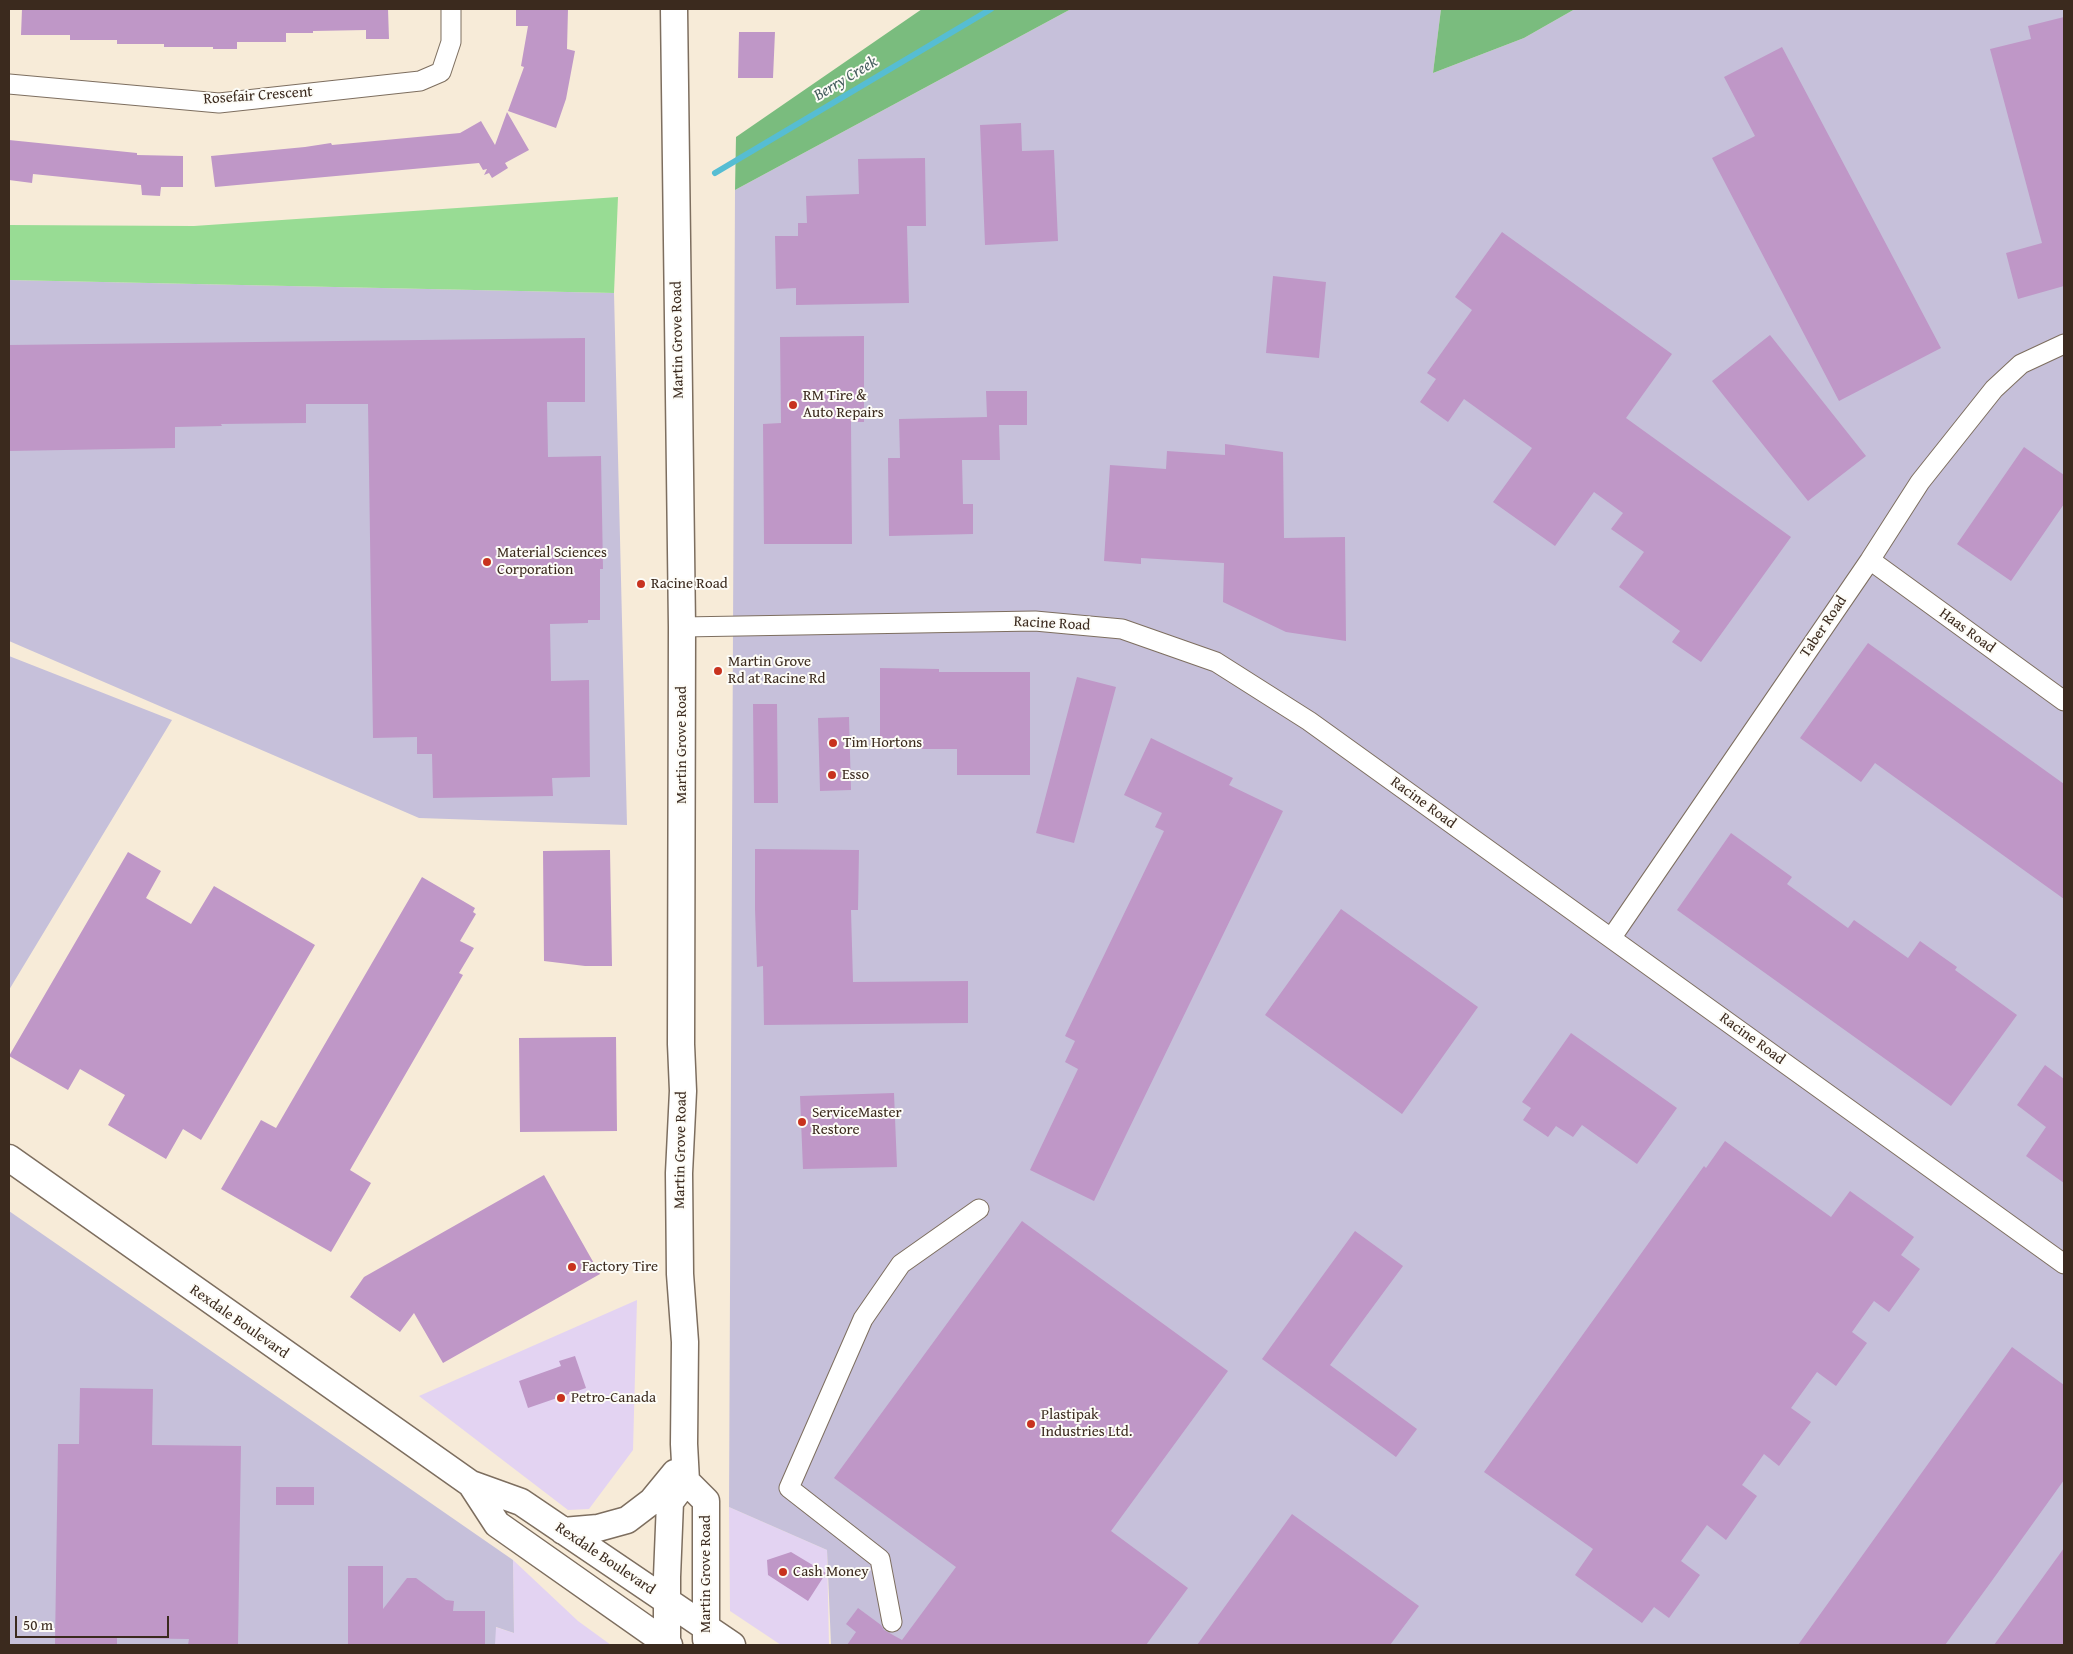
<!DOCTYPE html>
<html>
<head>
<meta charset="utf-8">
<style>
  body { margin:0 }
  #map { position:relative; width:2073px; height:1654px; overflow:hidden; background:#f7ebd8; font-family:"Gentium Book Plus",serif }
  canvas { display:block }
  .frame { position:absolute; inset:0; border:10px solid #3b2a1e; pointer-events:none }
  .scale { position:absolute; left:15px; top:1616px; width:154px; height:22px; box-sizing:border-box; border:2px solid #3b2a1e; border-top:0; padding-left:6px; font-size:15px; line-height:18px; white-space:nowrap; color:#3b2a1e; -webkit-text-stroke:4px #fdfcf7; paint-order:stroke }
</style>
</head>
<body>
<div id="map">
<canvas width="2073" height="1654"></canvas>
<div class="frame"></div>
<div class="scale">50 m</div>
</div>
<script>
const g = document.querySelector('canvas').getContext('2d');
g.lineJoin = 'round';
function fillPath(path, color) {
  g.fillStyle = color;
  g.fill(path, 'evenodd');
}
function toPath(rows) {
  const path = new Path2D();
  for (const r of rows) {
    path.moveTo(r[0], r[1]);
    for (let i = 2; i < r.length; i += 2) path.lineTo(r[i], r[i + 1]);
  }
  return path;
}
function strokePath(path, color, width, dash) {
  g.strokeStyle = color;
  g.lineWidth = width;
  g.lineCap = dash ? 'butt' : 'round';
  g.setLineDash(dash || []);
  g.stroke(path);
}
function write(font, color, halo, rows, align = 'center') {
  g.font = font + ' "Gentium Book Plus",serif';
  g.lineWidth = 4;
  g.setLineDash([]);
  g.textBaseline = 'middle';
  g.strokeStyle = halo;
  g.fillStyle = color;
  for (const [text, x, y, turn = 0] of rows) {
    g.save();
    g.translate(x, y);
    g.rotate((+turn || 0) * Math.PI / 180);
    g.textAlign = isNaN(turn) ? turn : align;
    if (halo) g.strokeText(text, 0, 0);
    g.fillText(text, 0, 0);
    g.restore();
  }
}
fillPath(toPath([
  [637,1300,633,1450,589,1509,568,1510,419,1396],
  [729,1507,827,1550,829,1645,781,1645,730,1611],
  [513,1560,578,1621,611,1645,495,1645,495,1627,514,1633]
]), '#e3d3f2');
fillPath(toPath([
  [1071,9,1441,9,1433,73,1524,38,1575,9,2064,9,2064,1645,831,1645,827,1550,729,1507,735,190],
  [9,280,614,293,627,825,419,818,9,641],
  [9,656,172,720,9,990],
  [9,1211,513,1560,514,1633,496,1627,495,1645,9,1645]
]), '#c6c0da');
fillPath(toPath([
  [618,197,614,293,9,280,9,225,194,226]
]), '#98dc94');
fillPath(toPath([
  [922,9,1071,9,735,190,736,137],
  [1441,9,1575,9,1524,38,1433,73]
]), '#7abc7e');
strokePath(toPath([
  [715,173,991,9]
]), '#56bdd3', 6);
fillPath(toPath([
  [22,9,388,9,389,39,366,39,366,30,313,31,313,33,286,33,286,42,237,42,237,49,213,49,213,47,164,47,164,44,117,44,117,40,70,40,70,35,21,35],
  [516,9,568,9,567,49,575,51,566,99,556,128,508,111,524,67,521,66,528,26,516,26],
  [2064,17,2064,286,2018,299,2006,253,2042,243,1990,49,2031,39,2028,26],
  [739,32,775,32,773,78,738,78],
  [1782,47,1941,348,1839,401,1712,158,1755,136,1724,77],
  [507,112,529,150,505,163,508,168,492,178,489,173,484,175,487,169,483,170,479,163,215,187,211,156,305,147,331,143,332,145,460,133,481,121,495,145],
  [1021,123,1022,151,1054,150,1058,241,985,245,980,125],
  [9,140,137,153,137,155,183,156,183,187,161,187,160,196,142,195,141,185,33,174,32,183,9,180],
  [925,158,926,226,907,226,909,303,796,305,796,288,776,289,775,236,798,236,798,223,807,223,806,196,859,194,858,159],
  [1502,232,1672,354,1626,418,1791,537,1701,662,1672,642,1680,631,1619,587,1644,552,1611,529,1623,513,1594,492,1555,546,1493,502,1532,448,1464,399,1448,422,1420,402,1436,379,1427,373,1472,310,1455,297],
  [1273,276,1326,282,1319,358,1266,353],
  [1770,335,1866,456,1808,501,1712,381],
  [864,336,864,422,851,422,852,544,764,544,763,424,781,423,780,337],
  [585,338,585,402,547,402,548,457,601,456,603,569,600,569,600,620,588,620,588,623,550,624,551,681,589,680,590,777,552,778,553,796,433,798,432,754,417,754,417,737,373,738,368,404,306,404,306,423,221,424,222,426,175,427,175,448,9,451,9,345],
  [986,391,1027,391,1027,425,999,425,1000,460,962,460,963,504,973,504,973,534,889,536,888,458,900,458,899,419,987,417],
  [1225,444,1283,452,1284,538,1345,537,1346,641,1286,632,1223,602,1224,563,1141,558,1141,564,1104,561,1110,465,1166,469,1167,451,1225,455],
  [2024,447,2064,475,2064,504,2011,581,1957,544],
  [1868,643,2064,784,2064,899,1875,763,1861,782,1800,738],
  [880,668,939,669,939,672,1030,672,1030,775,957,775,957,749,880,749],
  [1077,677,1116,687,1074,843,1036,833],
  [753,704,777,704,778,803,754,803],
  [849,717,851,790,820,791,818,718],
  [1151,738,1233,778,1229,785,1283,811,1094,1201,1030,1170,1078,1069,1065,1062,1075,1041,1065,1036,1164,831,1155,827,1162,813,1124,795],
  [1731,833,1792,877,1787,884,1848,928,1854,920,1908,958,1920,941,1957,967,1955,970,2017,1015,1951,1106,1677,910],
  [755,849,859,850,858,910,851,910,853,982,968,981,968,1023,764,1025,763,966,757,967,755,909],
  [610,850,612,966,585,966,544,961,543,851],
  [128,852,161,871,146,898,191,924,214,886,315,945,201,1140,183,1129,166,1159,108,1125,125,1095,80,1069,68,1090,9,1056],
  [422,877,475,908,473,912,476,914,460,941,474,948,459,973,463,975,350,1170,371,1183,331,1252,221,1189,261,1120,276,1128],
  [1341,909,1478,1007,1402,1114,1265,1015],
  [1571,1033,1677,1108,1637,1164,1582,1125,1573,1137,1556,1126,1548,1137,1523,1120,1531,1108,1522,1102],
  [616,1037,617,1131,520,1132,519,1038],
  [2045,1065,2064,1079,2064,1183,2026,1156,2046,1127,2017,1105],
  [894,1093,897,1167,803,1169,800,1096],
  [1725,1141,1831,1217,1850,1191,1914,1237,1901,1255,1920,1269,1889,1312,1874,1301,1852,1332,1867,1343,1836,1386,1817,1372,1791,1408,1811,1422,1779,1466,1764,1454,1742,1485,1757,1496,1726,1540,1707,1525,1681,1561,1700,1575,1669,1618,1654,1607,1642,1623,1575,1575,1593,1549,1484,1472,1704,1166,1706,1168],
  [544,1175,600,1274,443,1363,414,1313,400,1332,350,1297,364,1277],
  [1022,1221,1228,1371,1111,1531,1188,1588,1146,1645,847,1645,856,1632,846,1624,858,1608,881,1625,884,1630,902,1640,956,1567,834,1478],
  [1355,1231,1403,1266,1330,1365,1417,1429,1396,1457,1262,1359],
  [2012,1347,2064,1385,2064,1480,1991,1582,1945,1645,1798,1645],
  [575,1356,586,1388,528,1408,519,1381,561,1366,559,1361],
  [80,1388,153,1389,152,1445,241,1446,238,1645,188,1645,189,1639,117,1638,117,1645,55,1645,58,1444,79,1444],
  [276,1487,314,1487,314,1505,276,1505],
  [1292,1514,1419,1606,1390,1645,1197,1645],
  [2064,1548,2064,1645,1994,1645],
  [791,1552,826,1573,808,1601,768,1575,767,1560],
  [348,1566,383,1566,383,1609,407,1578,416,1578,446,1600,454,1601,453,1611,485,1611,485,1645,348,1645]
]), '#bf97c7');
const minor = toPath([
  [9,84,219,103,420,81,441,72,451,42,451,9],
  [1870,560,2064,701],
  [682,627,1035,621,1122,629,1216,662,1309,721,2064,1264],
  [1612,937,1870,560,1920,482,1994,389,2021,364,2064,344],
  [892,1622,880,1559,789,1488,863,1319,901,1264,979,1209]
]);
const secondary = toPath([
  [9,1158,471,1484,521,1502,732,1645],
  [686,1481,706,1501,706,1639],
  [471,1484,497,1524,669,1645],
  [563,1531,598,1528,627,1520,652,1501,675,1473],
  [667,1645,667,1577,670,1502,686,1481,684,1444,685,1342,680,1274,679,1173,683,1091,681,1044,682,627,674,9]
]);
strokePath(minor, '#7d6e5f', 21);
strokePath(secondary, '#7d6e5f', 29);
strokePath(minor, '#fff', 19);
strokePath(secondary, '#fff', 26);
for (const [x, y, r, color] of [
  [793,405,5,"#c8321e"],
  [487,562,5,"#c8321e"],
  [641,584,5,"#c8321e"],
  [718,671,5,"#c8321e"],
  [833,743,5,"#c8321e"],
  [832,775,5,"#c8321e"],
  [802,1122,5,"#c8321e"],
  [572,1267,5,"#c8321e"],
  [561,1398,5,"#c8321e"],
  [1031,1424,5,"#c8321e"],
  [783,1572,5,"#c8321e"]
]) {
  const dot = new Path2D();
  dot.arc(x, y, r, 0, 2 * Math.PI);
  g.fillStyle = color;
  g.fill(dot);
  strokePath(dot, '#fdfcf7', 2);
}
write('15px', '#3b2a1e', '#fdfcf7', [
  ["Rosefair Crescent",258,96,-4],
  ["Martin Grove Road",678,340,-91],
  ["Racine Road",1052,624,3],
  ["Taber Road",1824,627,-56],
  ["Haas Road",1967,631,36],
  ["Martin Grove Road",682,745,-90],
  ["Racine Road",1423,803,36],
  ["Racine Road",1752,1039,36],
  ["Martin Grove Road",681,1150,-89],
  ["Rexdale Boulevard",239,1322,35],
  ["Rexdale Boulevard",605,1559,34],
  ["Martin Grove Road",706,1574,-90]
]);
write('15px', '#3b2a1e', '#fdfcf7', [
  ["RM Tire &",803,396],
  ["Auto Repairs",803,413],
  ["Material Sciences",497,553],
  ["Corporation",497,570],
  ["Racine Road",651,584],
  ["Martin Grove",728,662],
  ["Rd at Racine Rd",728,679],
  ["Tim Hortons",843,743],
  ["Esso",842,775],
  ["ServiceMaster",812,1113],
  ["Restore",812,1130],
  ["Factory Tire",582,1267],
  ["Petro-Canada",571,1398],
  ["Plastipak",1041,1415],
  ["Industries Ltd.",1041,1432],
  ["Cash Money",793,1572]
], 'left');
write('italic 16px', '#445d5d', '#fdfcf7', [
  ["Berry Creek",846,79,-31]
]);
</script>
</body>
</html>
